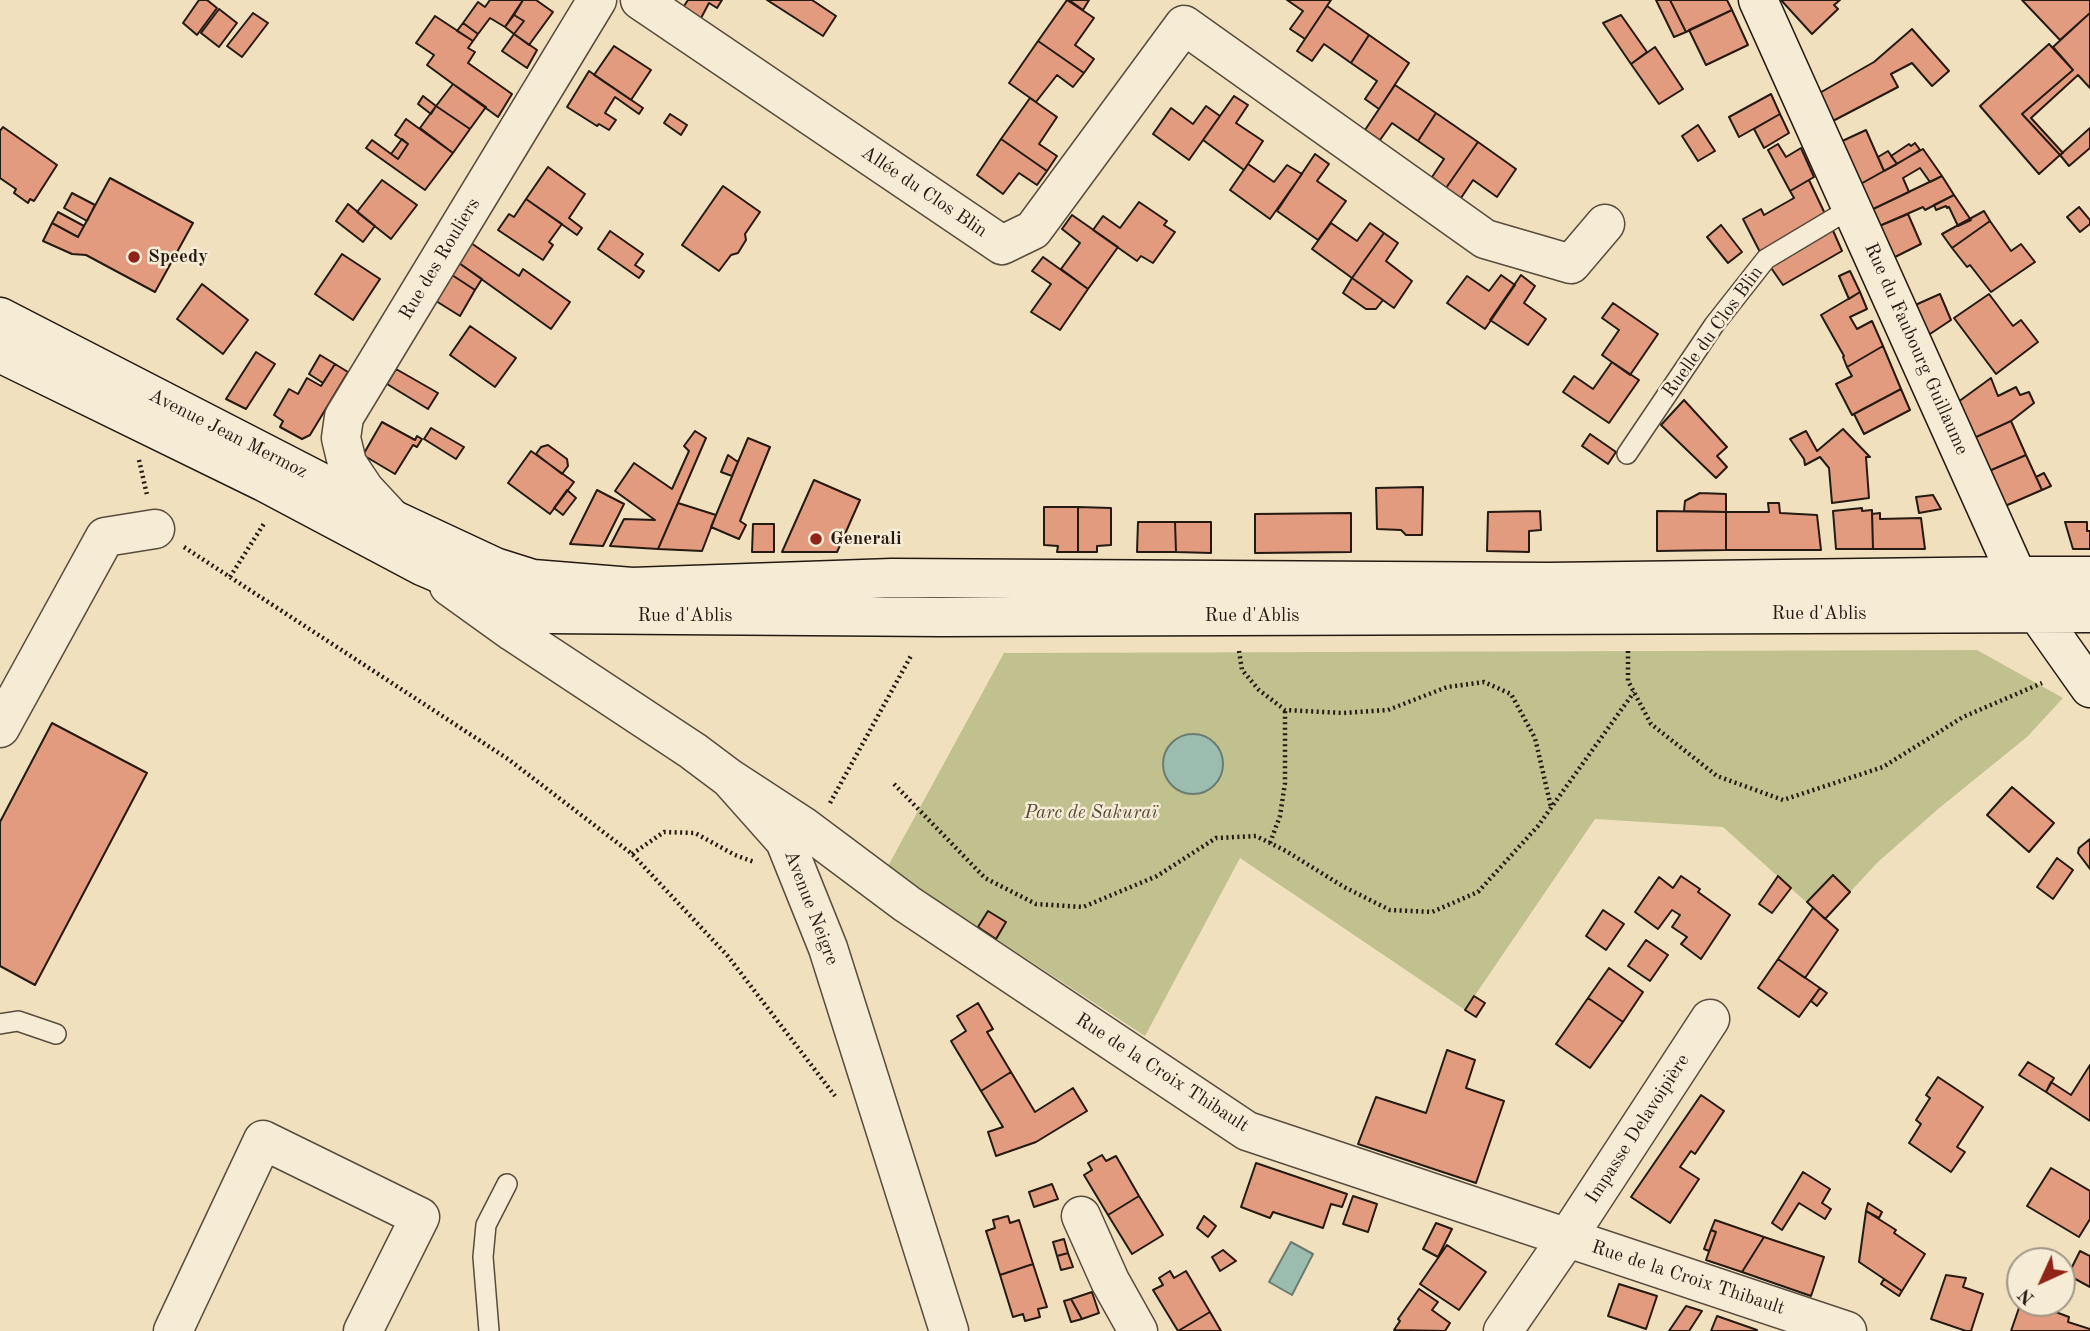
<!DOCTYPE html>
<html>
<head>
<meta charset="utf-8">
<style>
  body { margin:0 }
  #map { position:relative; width:2090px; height:1331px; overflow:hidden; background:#f1e0be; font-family:"Old Standard TT",serif }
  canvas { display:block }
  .north { position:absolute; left:2006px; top:1247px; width:70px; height:70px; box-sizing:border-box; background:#f6ebd5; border:2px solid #a29787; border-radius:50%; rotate:225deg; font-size:19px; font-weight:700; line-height:28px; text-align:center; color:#241a12 }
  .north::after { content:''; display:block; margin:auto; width:24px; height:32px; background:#8f2418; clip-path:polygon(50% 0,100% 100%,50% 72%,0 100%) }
</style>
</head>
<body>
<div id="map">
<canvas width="2090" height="1331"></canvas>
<div class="north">N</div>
</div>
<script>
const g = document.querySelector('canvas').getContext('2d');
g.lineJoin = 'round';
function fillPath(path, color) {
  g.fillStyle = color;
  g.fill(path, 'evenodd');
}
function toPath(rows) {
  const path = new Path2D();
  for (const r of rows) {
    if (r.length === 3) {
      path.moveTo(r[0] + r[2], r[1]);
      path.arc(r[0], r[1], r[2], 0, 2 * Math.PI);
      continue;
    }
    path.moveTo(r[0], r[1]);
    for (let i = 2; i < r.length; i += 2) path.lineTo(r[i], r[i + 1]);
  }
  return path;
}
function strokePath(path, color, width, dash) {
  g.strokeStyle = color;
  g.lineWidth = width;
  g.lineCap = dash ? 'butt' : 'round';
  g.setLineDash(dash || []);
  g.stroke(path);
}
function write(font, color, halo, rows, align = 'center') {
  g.font = font + ' "Old Standard TT",serif';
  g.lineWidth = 5;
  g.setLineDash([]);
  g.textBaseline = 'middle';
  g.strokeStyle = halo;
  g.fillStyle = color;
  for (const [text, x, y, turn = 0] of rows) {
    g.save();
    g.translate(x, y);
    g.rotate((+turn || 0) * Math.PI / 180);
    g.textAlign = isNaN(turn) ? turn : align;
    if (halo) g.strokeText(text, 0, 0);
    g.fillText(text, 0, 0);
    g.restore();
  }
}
fillPath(toPath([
  [1977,650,2063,698,2027,737,1938,809,1878,862,1825,919,1723,827,1595,819,1465,1010,1240,858,1145,1036,887,868,1004,653]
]), '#c0c18e');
const water = toPath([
  [1193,764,30],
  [1291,1242,1313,1254,1292,1295,1269,1282,1291,1242]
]);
fillPath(water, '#9bbdb0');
strokePath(water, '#6b7c71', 2);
const building = toPath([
  [199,0,207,0,217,8,197,35,183,23,199,0],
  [490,0,523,0,505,27,490,18,478,34,463,23,478,2,485,7,490,0],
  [523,0,536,0,553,12,529,45,514,34,524,21,514,15,523,0],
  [688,0,722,0,717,8,709,3,700,20,682,9,688,0],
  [767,0,812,0,836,16,823,36,767,0],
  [1067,0,1094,18,1075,45,1094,59,1084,73,1038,41,1067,0],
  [1069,0,1089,0,1083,10,1069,0],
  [1287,0,1331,0,1305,39,1290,29,1303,11,1287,0],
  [1656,0,1670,0,1686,32,1674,37,1656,0],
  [1670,0,1727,0,1732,10,1686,32,1670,0],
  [1781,0,1840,0,1834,5,1838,9,1812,34,1781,0],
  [2022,0,2090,0,2090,13,2060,40,2022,0],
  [1327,6,1369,35,1351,63,1324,44,1312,61,1297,51,1327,6],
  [219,9,237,23,219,47,201,33,219,9],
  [1732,10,1748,45,1706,65,1689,30,1732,10],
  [253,13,268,23,242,57,227,46,253,13],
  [2090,13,2090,88,2078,75,2031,118,2063,153,2060,155,2022,114,2073,70,2053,47,2090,13],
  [514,15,524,21,514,34,505,27,514,15],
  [1621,15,1647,52,1631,64,1603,23,1621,15],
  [435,16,473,41,468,48,475,52,468,63,512,94,498,117,427,65,434,55,416,43,435,16],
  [463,23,478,34,473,41,457,31,463,23],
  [1912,29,1949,71,1932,86,1912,63,1891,74,1898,87,1829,123,1816,95,1874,62,1912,29],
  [514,34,537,50,527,68,502,51,514,34],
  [1369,35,1409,63,1379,109,1365,99,1377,81,1351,63,1369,35],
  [1038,41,1084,73,1073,87,1057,75,1036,102,1009,83,1038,41],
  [2049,44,2073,70,2022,114,2060,155,2039,174,1980,106,2049,44],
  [614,46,651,70,631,100,594,75,614,46],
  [1655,47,1683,89,1659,104,1631,64,1655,47],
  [589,71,643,108,639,114,615,97,605,113,616,120,609,130,599,124,597,126,567,107,589,71],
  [453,84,486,107,470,129,436,106,453,84],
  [1395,85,1436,113,1418,141,1392,123,1380,140,1365,130,1395,85],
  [1771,94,1780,114,1739,137,1729,117,1771,94],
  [423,96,436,106,431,114,418,104,423,96],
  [1234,96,1248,105,1236,123,1263,141,1244,170,1203,140,1234,96],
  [1030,98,1057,117,1039,144,1057,156,1047,171,1001,139,1030,98],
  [436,106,470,129,453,153,420,128,436,106],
  [1206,106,1220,116,1189,160,1153,134,1171,108,1193,124,1206,106],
  [1436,113,1478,142,1446,188,1432,177,1444,159,1418,141,1436,113],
  [670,114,687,125,681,135,664,123,670,114],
  [1780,114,1789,133,1764,148,1754,129,1780,114],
  [406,119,453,153,425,190,366,148,372,140,398,159,408,144,395,135,406,119],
  [1698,125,1715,151,1698,161,1682,136,1698,125],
  [3,127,57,165,34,201,30,199,28,203,14,193,16,189,0,178,0,131,3,127],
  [2090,128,2090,148,2069,166,2060,155,2090,128],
  [1866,130,1884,171,1857,186,1838,143,1866,130],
  [402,139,408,144,398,159,391,154,402,139],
  [1001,139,1047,171,1037,185,1019,173,1003,194,977,175,1001,139],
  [1478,142,1516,169,1497,197,1473,180,1461,198,1446,188,1478,142],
  [1915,143,1920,150,1897,164,1891,156,1909,144,1911,146,1915,143],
  [1778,144,1786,157,1801,148,1814,177,1790,191,1768,150,1778,144],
  [1923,149,1942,176,1930,182,1920,168,1903,178,1909,192,1869,211,1857,186,1923,149],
  [1888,151,1897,164,1884,171,1878,157,1888,151],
  [1315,154,1329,164,1317,181,1346,201,1318,240,1277,211,1315,154],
  [1248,164,1274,182,1287,165,1302,174,1270,219,1230,190,1248,164],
  [548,167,585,194,569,218,582,228,577,235,526,199,548,167],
  [1942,176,1954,195,1925,210,1923,207,1877,227,1869,211,1942,176],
  [110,178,193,223,155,292,86,255,72,254,43,241,52,223,78,237,110,178],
  [382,180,417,205,391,239,357,212,382,180],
  [1809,180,1827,218,1760,252,1743,219,1761,209,1764,215,1794,198,1790,191,1809,180],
  [723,186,760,212,745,234,746,240,738,253,731,255,719,271,682,245,723,186],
  [72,193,95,205,87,221,64,208,72,193],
  [1954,195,1971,220,1958,226,1949,207,1947,208,1946,206,1936,210,1934,205,1954,195],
  [526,199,562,224,549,242,553,245,543,260,498,230,509,214,514,217,526,199],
  [1139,202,1167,221,1164,225,1175,232,1153,263,1141,256,1137,261,1093,230,1103,216,1120,228,1139,202],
  [348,204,375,226,363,242,336,221,348,204],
  [2079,207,2090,220,2090,224,2080,232,2067,217,2079,207],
  [1984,211,1990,221,1952,248,1942,234,1984,211],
  [58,212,84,226,78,237,52,223,58,212],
  [1908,214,1921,244,1891,259,1877,227,1908,214],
  [1072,215,1118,247,1088,289,1061,269,1080,243,1062,229,1072,215],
  [1990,221,2011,251,2021,244,2035,262,1991,292,1970,265,1967,267,1952,248,1990,221],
  [1331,223,1357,241,1370,223,1384,233,1352,278,1312,249,1331,223],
  [1721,225,1742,252,1728,263,1707,237,1721,225],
  [1831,226,1842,251,1783,285,1769,265,1831,226],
  [610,231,643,254,635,265,644,271,639,278,598,249,610,231],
  [1384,233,1398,243,1386,261,1412,281,1394,308,1352,278,1384,233],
  [471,243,519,276,523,269,570,302,551,329,459,263,471,243],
  [342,254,380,279,353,320,315,294,342,254],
  [1043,257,1088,289,1060,330,1031,312,1051,284,1032,271,1043,257],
  [459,263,482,279,475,290,452,275,459,263],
  [1850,271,1860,292,1849,299,1839,276,1850,271],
  [452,275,475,290,460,316,436,301,452,275],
  [1501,275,1515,285,1485,329,1447,303,1467,276,1489,291,1501,275],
  [1521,275,1535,286,1524,303,1546,319,1528,345,1490,320,1521,275],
  [1352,278,1383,300,1376,309,1366,309,1343,293,1352,278],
  [202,284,248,320,223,354,177,319,202,284],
  [1860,292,1867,309,1850,317,1857,329,1872,321,1883,346,1847,367,1843,357,1844,356,1821,315,1860,292],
  [1940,294,1951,320,1927,336,1913,306,1940,294],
  [1989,294,2013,326,2021,320,2038,342,1996,374,1954,318,1989,294],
  [1613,303,1658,334,1630,375,1602,355,1619,330,1602,318,1613,303],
  [470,326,516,358,495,387,450,355,470,326],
  [1883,346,1901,389,1852,415,1836,384,1852,376,1847,367,1883,346],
  [256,352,275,364,246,409,226,399,256,352],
  [320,355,335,364,323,383,309,374,320,355],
  [1612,362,1639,380,1609,423,1563,392,1574,376,1593,389,1612,362],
  [335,364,348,372,310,435,302,439,280,427,283,421,274,415,289,389,298,394,307,378,321,386,335,364],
  [396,369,438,393,428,409,387,384,396,369],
  [1991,378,1998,396,2016,387,2020,395,2029,392,2034,403,2011,421,1974,438,1958,402,1991,378],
  [1901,389,1910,410,1864,434,1854,414,1901,389],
  [1684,400,1727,447,1717,456,1727,467,1716,478,1661,425,1684,400],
  [2011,421,2026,455,1989,471,1974,438,2011,421],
  [382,422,415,440,417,436,422,439,417,447,413,445,395,474,363,455,382,422],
  [431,428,464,447,456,459,424,439,431,428],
  [1843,429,1870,457,1866,457,1869,498,1832,503,1829,468,1820,457,1805,465,1804,459,1790,439,1806,431,1817,451,1843,429],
  [695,431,706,438,658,549,610,546,624,519,655,520,615,491,634,463,672,489,689,451,684,446,695,431],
  [1590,434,1616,452,1608,464,1582,446,1590,434],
  [748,438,770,447,740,521,746,525,739,539,711,527,748,438],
  [548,445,567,459,568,466,562,474,536,454,541,447,548,445],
  [531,451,574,482,550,514,508,483,531,451],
  [728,455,738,462,732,476,721,472,728,455],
  [2026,455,2042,490,2005,506,1989,471,2026,455],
  [2044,473,2051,486,2042,490,2036,477,2044,473],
  [814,480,860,500,837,552,782,552,814,480],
  [1423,487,1422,535,1406,535,1401,530,1377,529,1376,488,1423,487],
  [567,490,576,498,563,515,554,508,567,490],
  [597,490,624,504,603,546,570,544,597,490],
  [1700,493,1726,494,1726,512,1684,511,1685,501,1700,493],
  [1933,495,1941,509,1919,513,1916,497,1933,495],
  [678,503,716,515,702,551,658,549,678,503],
  [1768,503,1779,503,1780,513,1817,515,1821,550,1726,550,1726,512,1769,512,1768,503],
  [1044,507,1078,507,1078,552,1057,552,1058,546,1044,545,1044,507],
  [1078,507,1111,508,1111,545,1097,546,1097,552,1078,552,1078,507],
  [1862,508,1862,511,1872,510,1873,549,1836,549,1833,511,1862,508],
  [1540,511,1541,530,1529,531,1529,552,1487,551,1488,512,1540,511],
  [1657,511,1726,512,1726,550,1657,551,1657,511],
  [1351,513,1351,552,1255,553,1255,514,1351,513],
  [1880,513,1880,519,1921,518,1925,549,1873,549,1872,514,1880,513],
  [1138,522,1175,522,1176,552,1137,552,1138,522],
  [1175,522,1211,522,1211,553,1176,552,1175,522],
  [2065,522,2087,522,2087,531,2090,531,2090,549,2073,549,2065,522],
  [753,524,774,524,774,552,752,552,753,524],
  [52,723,147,773,35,985,0,966,0,822,52,723],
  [2012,787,2054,823,2029,852,1987,815,2012,787],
  [2090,839,2090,869,2078,853,2079,848,2090,839],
  [2057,858,2073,870,2053,899,2037,887,2057,858],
  [1833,875,1850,892,1825,919,1807,902,1833,875],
  [1681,876,1700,889,1698,892,1730,915,1701,959,1681,944,1687,937,1672,927,1680,915,1672,910,1658,929,1635,912,1659,877,1673,888,1681,876],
  [1778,876,1791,888,1772,913,1759,904,1778,876],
  [1813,908,1838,930,1805,978,1778,959,1813,908],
  [1603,910,1624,924,1606,950,1586,936,1603,910],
  [988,911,1006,922,996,939,978,927,988,911],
  [1646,940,1668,955,1650,981,1628,966,1646,940],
  [1778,959,1820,988,1799,1017,1758,988,1778,959],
  [1609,968,1643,992,1623,1022,1588,998,1609,968],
  [1820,988,1827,993,1817,1006,1811,1001,1820,988],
  [1474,996,1485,1003,1476,1017,1465,1010,1474,996],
  [1588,998,1623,1022,1590,1068,1556,1044,1588,998],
  [978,1003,993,1029,987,1032,1011,1072,981,1091,951,1041,966,1031,957,1016,978,1003],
  [1447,1050,1475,1060,1466,1088,1504,1101,1476,1183,1358,1144,1376,1097,1426,1113,1447,1050],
  [2028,1062,2054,1078,2046,1092,2019,1075,2028,1062],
  [2090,1065,2090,1121,2046,1092,2051,1082,2071,1095,2090,1065],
  [1011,1072,1035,1112,1073,1088,1087,1111,1036,1142,996,1156,988,1132,1003,1127,981,1091,1011,1072],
  [1938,1077,1983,1107,1957,1147,1965,1152,1951,1172,1909,1143,1921,1124,1916,1120,1930,1098,1926,1095,1938,1077],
  [1701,1095,1724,1111,1695,1154,1691,1151,1680,1167,1699,1179,1670,1223,1631,1197,1701,1095],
  [1102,1155,1106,1161,1116,1156,1139,1196,1108,1215,1084,1175,1092,1170,1088,1163,1102,1155],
  [1256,1163,1347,1194,1342,1207,1331,1204,1323,1228,1273,1212,1270,1218,1241,1207,1256,1163],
  [2051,1168,2090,1191,2090,1219,2079,1237,2027,1206,2051,1168],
  [1803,1172,1830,1189,1822,1203,1831,1209,1825,1219,1799,1203,1782,1230,1772,1223,1803,1172],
  [1052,1184,1058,1199,1034,1207,1029,1192,1052,1184],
  [1139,1196,1163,1235,1132,1254,1108,1215,1139,1196],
  [1353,1196,1377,1204,1368,1232,1343,1224,1353,1196],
  [1868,1203,1882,1212,1879,1218,1866,1211,1868,1203],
  [1866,1211,1896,1230,1894,1233,1925,1254,1902,1291,1859,1262,1866,1211],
  [1008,1216,1010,1223,1019,1220,1033,1264,1000,1275,986,1231,995,1228,993,1220,1008,1216],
  [1204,1216,1216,1226,1208,1237,1197,1228,1204,1216],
  [1715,1220,1764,1237,1742,1272,1706,1260,1716,1232,1711,1230,1715,1220],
  [1436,1223,1452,1229,1438,1257,1423,1249,1436,1223],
  [1711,1230,1716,1232,1709,1251,1704,1249,1711,1230],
  [1764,1237,1824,1257,1811,1296,1742,1272,1764,1237],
  [1064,1239,1068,1253,1057,1256,1053,1242,1064,1239],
  [1447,1245,1486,1272,1459,1310,1420,1284,1447,1245],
  [1223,1250,1236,1261,1220,1271,1212,1257,1223,1250],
  [2080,1251,2090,1256,2090,1287,2068,1275,2080,1251],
  [1068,1253,1073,1267,1061,1270,1057,1256,1068,1253],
  [1033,1264,1047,1307,1038,1309,1040,1317,1025,1321,1023,1314,1013,1317,1000,1275,1033,1264],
  [1170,1271,1174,1278,1186,1271,1210,1312,1178,1331,1153,1290,1163,1285,1159,1278,1170,1271],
  [1946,1275,1966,1278,1963,1287,1983,1294,1971,1331,1966,1331,1931,1319,1946,1275],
  [1884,1279,1902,1291,1899,1296,1881,1284,1884,1279],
  [1619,1284,1657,1296,1646,1329,1608,1316,1619,1284],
  [1419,1289,1438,1302,1432,1310,1450,1323,1445,1331,1394,1330,1400,1321,1398,1319,1419,1289],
  [1092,1292,1099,1313,1082,1319,1071,1299,1092,1292],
  [1071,1299,1082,1319,1071,1322,1064,1301,1071,1299],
  [2020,1305,2043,1313,2045,1308,2069,1317,2068,1322,2090,1329,2090,1331,2011,1331,2020,1305],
  [1686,1306,1702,1311,1689,1331,1669,1331,1686,1306],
  [1210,1312,1221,1331,1178,1331,1210,1312],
  [1717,1316,1757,1330,1756,1331,1711,1331,1717,1316]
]);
fillPath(building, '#e29b7f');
strokePath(building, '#241a12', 2);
const lane = toPath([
  [1627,454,1714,325,1766,259,1853,207],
  [0,1024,18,1021,56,1034],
  [489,1331,483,1257,486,1225,507,1184]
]);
const street = toPath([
  [640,0,1002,245,1033,230,1184,25,1485,239,1571,264,1605,224],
  [392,519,365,490,347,463,341,438,344,417,597,0],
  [449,586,513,632,693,751,729,778,785,841,828,948,949,1331],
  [0,728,105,537,155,529],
  [729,778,804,827,907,904,1247,1131,1847,1331],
  [1081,1216,1110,1281,1138,1331],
  [173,1331,263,1140,420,1217,363,1331],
  [1503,1331,1567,1238,1710,1019]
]);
const secondary = toPath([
  [1758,0,2017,576,2037,613,2090,688],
  [0,317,392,519,495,567,533,579,632,587,892,578,1548,582,2017,576,2090,576],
  [0,353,264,482,422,566,499,599,546,614,941,617,2090,613]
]);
strokePath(lane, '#574c3d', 22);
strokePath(street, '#574c3d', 41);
strokePath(secondary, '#241a12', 41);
strokePath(toPath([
  [139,460,147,495],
  [184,547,508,759,632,854,727,955,835,1096],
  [230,577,265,522],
  [1239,651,1242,670,1259,690,1285,710,1343,713,1388,710,1447,687,1484,682,1511,694,1535,738,1551,807],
  [1628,651,1628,681,1651,724,1717,776,1783,800,1883,767,1963,717,2042,683],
  [894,784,985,878,1036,904,1083,907,1157,876,1216,838,1256,836,1286,851,1344,887,1390,910,1432,912,1478,892,1538,826,1634,692],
  [830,803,912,654],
  [1270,843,1280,816,1285,783,1285,710],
  [632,854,664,832,695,833,735,855,754,862]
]), '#241a12', 4.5, [2, 3.5]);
strokePath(lane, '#f6ebd5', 19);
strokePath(street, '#f6ebd5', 38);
strokePath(secondary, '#f6ebd5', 38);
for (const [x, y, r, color] of [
  [134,257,7,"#8f2418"],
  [816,539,7,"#8f2418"]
]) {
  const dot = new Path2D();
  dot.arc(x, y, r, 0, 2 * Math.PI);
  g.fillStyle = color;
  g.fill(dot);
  strokePath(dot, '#f6ebd5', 2.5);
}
write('19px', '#241a12', '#f6ebd5', [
  ["Allée du Clos Blin",924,192,34],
  ["Rue des Rouliers",440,259,-59],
  ["Ruelle du Clos Blin",1713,332,-54],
  ["Rue du Faubourg Guillaume",1916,349,66],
  ["Avenue Jean Mermoz",228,434,27],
  ["Rue d'Ablis",1819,614],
  ["Rue d'Ablis",685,616],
  ["Rue d'Ablis",1252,616],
  ["Avenue Neigre",811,908,69],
  ["Rue de la Croix Thibault",1162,1073,33],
  ["Impasse Delavoipière",1638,1129,-57],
  ["Rue de la Croix Thibault",1688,1278,18]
]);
write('bold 19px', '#241a12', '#f6ebd5', [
  ["Speedy",148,257],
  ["Generali",830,539]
], 'left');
write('italic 19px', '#534c37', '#f6ebd5', [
  ["Parc de Sakuraï",1091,813]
]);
</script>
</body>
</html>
